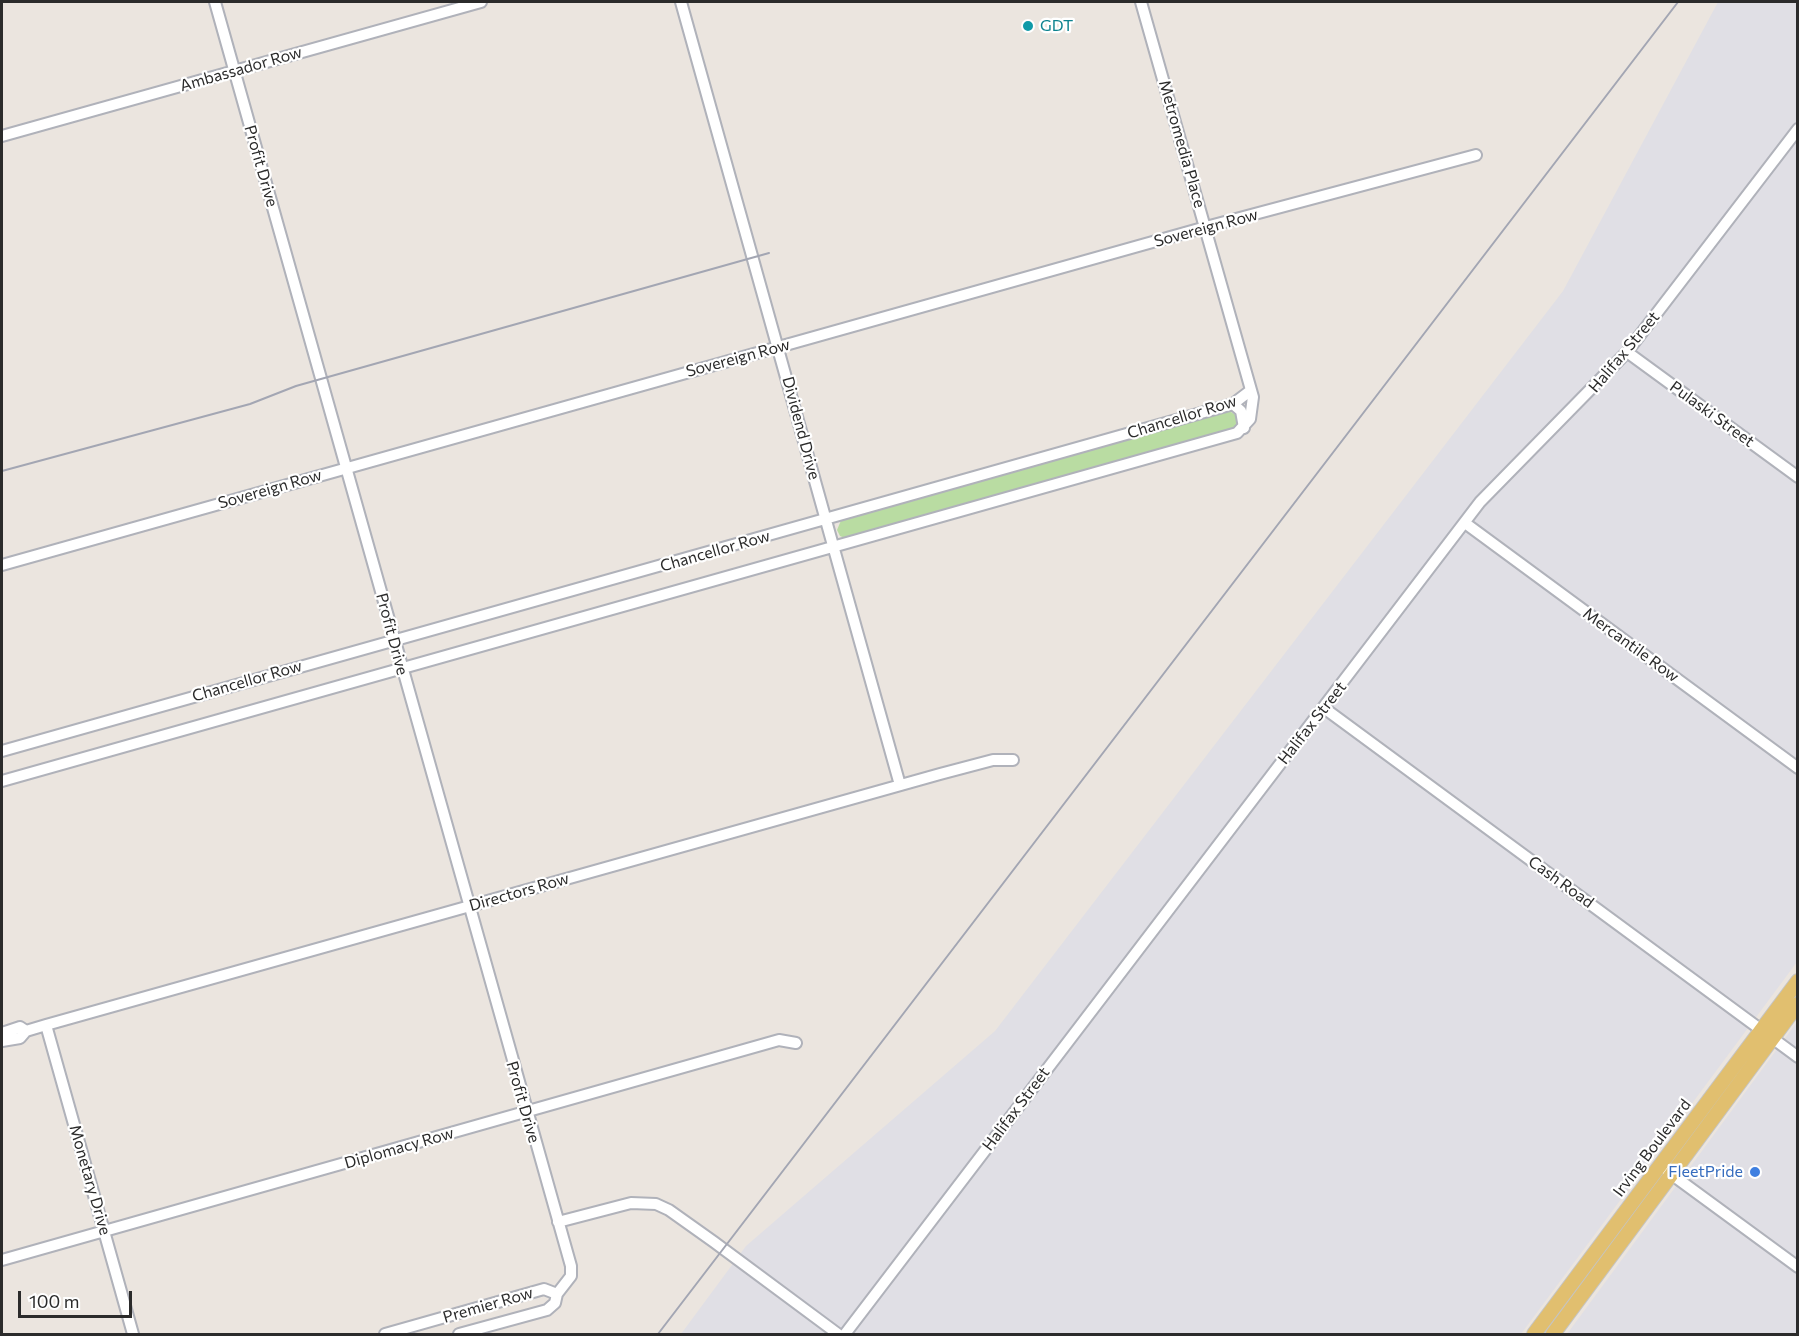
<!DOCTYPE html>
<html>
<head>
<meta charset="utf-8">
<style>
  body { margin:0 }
  #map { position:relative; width:1799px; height:1336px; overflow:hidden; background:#ebe5df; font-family:Commissioner,sans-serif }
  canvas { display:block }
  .frame { position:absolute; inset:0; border:3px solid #2b2b2b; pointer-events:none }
  .scale { position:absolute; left:18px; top:1291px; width:114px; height:27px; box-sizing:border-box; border:3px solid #2b2b2b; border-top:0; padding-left:8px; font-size:18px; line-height:21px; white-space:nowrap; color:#2b2b2b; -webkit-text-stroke:4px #fff; paint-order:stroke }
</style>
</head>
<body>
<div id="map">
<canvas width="1799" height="1336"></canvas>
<div class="frame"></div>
<div class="scale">100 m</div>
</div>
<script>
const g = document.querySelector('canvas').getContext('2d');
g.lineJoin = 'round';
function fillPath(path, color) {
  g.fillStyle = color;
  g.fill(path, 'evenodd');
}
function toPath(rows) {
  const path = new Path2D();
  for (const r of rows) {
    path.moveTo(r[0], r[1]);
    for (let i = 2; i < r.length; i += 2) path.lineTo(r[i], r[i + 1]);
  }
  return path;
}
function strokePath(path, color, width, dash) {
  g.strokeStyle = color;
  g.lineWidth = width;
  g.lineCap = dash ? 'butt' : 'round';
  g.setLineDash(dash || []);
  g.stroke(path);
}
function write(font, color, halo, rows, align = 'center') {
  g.font = font + ' Commissioner,sans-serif';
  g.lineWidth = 4.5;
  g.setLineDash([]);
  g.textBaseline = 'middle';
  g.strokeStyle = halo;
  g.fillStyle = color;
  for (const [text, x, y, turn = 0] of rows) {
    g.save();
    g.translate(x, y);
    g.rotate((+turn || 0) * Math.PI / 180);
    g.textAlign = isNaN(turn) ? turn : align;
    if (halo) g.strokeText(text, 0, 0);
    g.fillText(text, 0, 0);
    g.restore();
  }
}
fillPath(toPath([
  [1718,2,1797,2,1797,962,1521,1334,681,1334,746,1246,995,1031,1563,291],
  [1797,1022,1797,1334,1567,1334]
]), '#e0dfe5');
fillPath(toPath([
  [1228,410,1237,416,1236,429,847,539,840,536,837,530,842,518]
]), '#b9dca2');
const minor = toPath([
  [215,2,571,1266,571,1276,557,1294,555,1303,547,1310,459,1334],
  [681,2,900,785],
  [2,136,481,2],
  [1627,352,1798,477],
  [1233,404,1241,411,1244,428],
  [1465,523,1798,768],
  [2,565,1206,227,1476,155],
  [1324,708,1798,1057],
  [2,751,1233,404,1250,391],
  [2,781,1237,433,1250,419,1253,397,1141,2],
  [46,1025,133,1334],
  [2,1033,20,1027,26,1031],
  [2,1041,20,1038,26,1031,46,1025,940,774,993,760,1013,760],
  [1667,1171,1798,1267],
  [558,1222,631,1203,656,1204,669,1210,714,1242,838,1334],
  [2,1260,779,1040,796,1043],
  [385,1334,544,1289,557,1294],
  [845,1334,1480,502,1627,352,1798,129]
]);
const major = toPath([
  [1534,1334,1798,981],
  [1553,1334,1798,1004]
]);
strokePath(minor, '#b0b2ba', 14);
strokePath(major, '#c4c4c4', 16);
strokePath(minor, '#fff', 10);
strokePath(major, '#e1bf6f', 14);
strokePath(toPath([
  [2,471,250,404,296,386,769,253],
  [658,1334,1678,2]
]), '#a3a6b3', 2);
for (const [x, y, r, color] of [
  [1028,26,6,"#0f9aa8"],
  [1755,1172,6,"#3f7fe0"]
]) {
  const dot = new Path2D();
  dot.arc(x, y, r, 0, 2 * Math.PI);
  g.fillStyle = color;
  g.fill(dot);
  strokePath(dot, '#fff', 2);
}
write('16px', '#0d838f', '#fff', [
  ["GDT",1040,26]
], 'left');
write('16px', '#2b2b2b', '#fff', [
  ["Ambassador Row",241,69,-16],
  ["Metromedia Place",1182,144,74],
  ["Profit Drive",261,166,74],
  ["Sovereign Row",1206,228,-15],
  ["Halifax Street",1624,352,-50],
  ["Sovereign Row",738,358,-15],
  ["Pulaski Street",1712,414,36],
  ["Chancellor Row",1182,417,-17],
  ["Dividend Drive",801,428,75],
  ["Sovereign Row",270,489,-16],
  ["Chancellor Row",715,551,-16],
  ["Profit Drive",392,634,75],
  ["Mercantile Row",1631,645,36],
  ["Chancellor Row",247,681,-16],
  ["Halifax Street",1312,723,-52],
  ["Cash Road",1561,882,36],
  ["Directors Row",519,892,-16],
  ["Profit Drive",523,1102,74],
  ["Halifax Street",1016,1109,-53],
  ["Diplomacy Row",399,1148,-16],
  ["Irving Boulevard",1652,1148,-53],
  ["Monetary Drive",90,1180,74],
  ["Premier Row",488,1305,-16]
]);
write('16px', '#366cbe', '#fff', [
  ["FleetPride",1743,1172]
], 'right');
</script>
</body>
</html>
